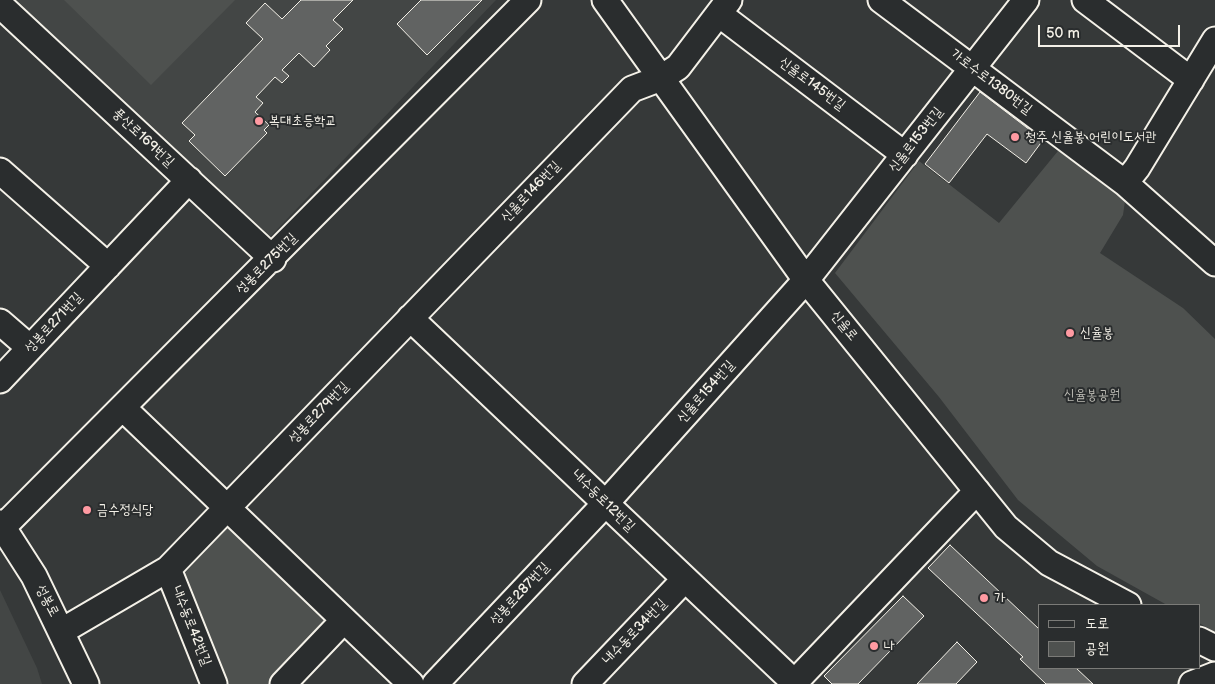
<!DOCTYPE html>
<html>
<head>
<meta charset="utf-8">
<style>
  body { margin:0 }
  #map { position:relative; width:1215px; height:684px; overflow:hidden; background:#363939; font-family:"Balsamiq Sans","Poor Story",sans-serif }
  canvas { display:block }
  .legend { position:absolute; left:1038px; top:604px; width:162px; height:65px; box-sizing:border-box; background:#2a2d2e; border:1px solid #7b7b78; margin:0; padding:6px 9px; list-style:none; font-size:15px; color:#f4f1e8 }
  .legend li { display:flex; align-items:center; gap:10px; height:25px }
  .legend b { width:25px; border:1px solid #7b7b78 }
  .scale { position:absolute; left:1038px; top:25px; width:142px; height:22px; box-sizing:border-box; border:2px solid #f4f1e8; border-top:0; padding-left:6px; font-size:15px; line-height:18px; white-space:nowrap; color:#f4f1e8; -webkit-text-stroke:4px #2a2d2e; paint-order:stroke }
</style>
</head>
<body>
<div id="map">
<canvas width="1215" height="684"></canvas>
<ul class="legend">
<li><b style="height:6px;background:#2a2d2e"></b>도로</li>
<li><b style="height:14px;background:#4e514f"></b>공원</li>
</ul>
<div class="scale">50 m</div>
</div>
<script>
const g = document.querySelector('canvas').getContext('2d');
g.lineJoin = 'round';
function fillPath(path, color) {
  g.fillStyle = color;
  g.fill(path, 'evenodd');
}
function toPath(rows) {
  const path = new Path2D();
  for (const r of rows) {
    path.moveTo(r[0], r[1]);
    for (let i = 2; i < r.length; i += 2) path.lineTo(r[i], r[i + 1]);
  }
  return path;
}
function strokePath(path, color, width, dash) {
  g.strokeStyle = color;
  g.lineWidth = width;
  g.lineCap = dash ? 'butt' : 'round';
  g.setLineDash(dash || []);
  g.stroke(path);
}
function write(font, color, halo, rows, align = 'center') {
  g.font = font + ' "Balsamiq Sans","Poor Story",sans-serif';
  g.lineWidth = 4;
  g.setLineDash([]);
  g.textBaseline = 'middle';
  g.strokeStyle = halo;
  g.fillStyle = color;
  for (const [text, x, y, turn = 0] of rows) {
    g.save();
    g.translate(x, y);
    g.rotate((+turn || 0) * Math.PI / 180);
    g.textAlign = isNaN(turn) ? turn : align;
    if (halo) g.strokeText(text, 0, 0);
    g.fillText(text, 0, 0);
    g.restore();
  }
}
fillPath(toPath([
  [8,0,496,0,266,241],
  [0,590,37,668,42,684,0,684]
]), '#434645');
fillPath(toPath([
  [64,0,235,0,151,85],
  [1058,151,1070,154,1125,201,1123,215,1100,253,1183,308,1215,339,1215,632,1199,623,1199,605,1167,605,1097,566,1018,500,939,397,835,273,919,161,999,223],
  [231,524,333,622,272,684,225,684,183,575]
]), '#4e514f');
const building = toPath([
  [301,0,353,0,333,20,343,29,326,46,330,50,314,67,299,53,282,70,289,76,282,83,275,77,256,97,263,103,255,112,269,125,264,130,267,133,225,176,189,141,195,135,182,123,263,39,246,23,265,3,282,19,301,0],
  [421,0,482,0,427,55,397,24,421,0],
  [980,92,1043,140,1026,163,987,134,949,183,925,164,980,92],
  [950,545,1039,629,1039,668,1076,668,1093,684,1046,684,1020,659,1023,657,928,568,950,545],
  [903,596,924,616,858,684,832,684,824,676,903,596],
  [957,642,977,662,956,684,917,684,957,642]
]);
fillPath(building, '#616362');
strokePath(building, '#f4f1e8', 1);
const minor = toPath([
  [605,0,806,280,1006,527,1049,563,1128,605],
  [881,0,1125,183,1215,263],
  [1085,0,1191,80],
  [0,5,273,259],
  [719,14,905,155],
  [0,171,108,266],
  [1125,183,1137,168,1215,40],
  [410,318,796,684],
  [0,322,30,348],
  [0,380,189,180],
  [123,408,411,684],
  [0,523,34,576,86,684],
  [3,527,528,0],
  [168,569,214,684],
  [62,631,168,569,632,89,661,78,678,67,729,0],
  [1199,640,1215,648],
  [794,683,977,491],
  [283,684,344,620],
  [435,684,605,504,806,280,1026,0],
  [585,684,685,579],
  [1192,684,1215,675]
]);
strokePath(minor, '#f4f1e8', 29);
strokePath(minor, '#2a2d2e', 25);
for (const [x, y, r, color] of [
  [259,121,5,"#ff9aa2"],
  [1015,137,5,"#ff9aa2"],
  [1070,333,5,"#ff9aa2"],
  [87,510,5,"#ff9aa2"],
  [984,598,5,"#ff9aa2"],
  [874,646,5,"#ff9aa2"]
]) {
  const dot = new Path2D();
  dot.arc(x, y, r, 0, 2 * Math.PI);
  g.fillStyle = color;
  g.fill(dot);
  strokePath(dot, '#2a2d2e', 2);
}
write('14px', '#f4f1e8', '#2a2d2e', [
  ["가로수로1380번길",991,82,37],
  ["신율로145번길",812,84,37],
  ["풍산로169번길",143,138,43],
  ["신율로153번길",916,140,-52],
  ["신율로146번길",531,192,-46],
  ["성봉로275번길",267,264,-45],
  ["성봉로271번길",54,323,-47],
  ["신율로",844,326,51],
  ["신율로154번길",706,392,-48],
  ["성봉로279번길",319,413,-46],
  ["내수동로12번길",603,501,44],
  ["성봉로287번길",520,594,-47],
  ["성봉로",47,601,62],
  ["내수동로42번길",191,626,68],
  ["내수동로34번길",635,632,-46]
]);
write('14px', '#f4f1e8', '#2a2d2e', [
  ["복대초등학교",269,121],
  ["청주 신율봉 어린이도서관",1025,137],
  ["신율봉",1080,333],
  ["금수정식당",97,510],
  ["가",994,598],
  ["나",884,646]
], 'left');
write('14px', '#bab9b2', '#2a2d2e', [
  ["신율봉공원",1092,395]
]);
</script>
</body>
</html>
